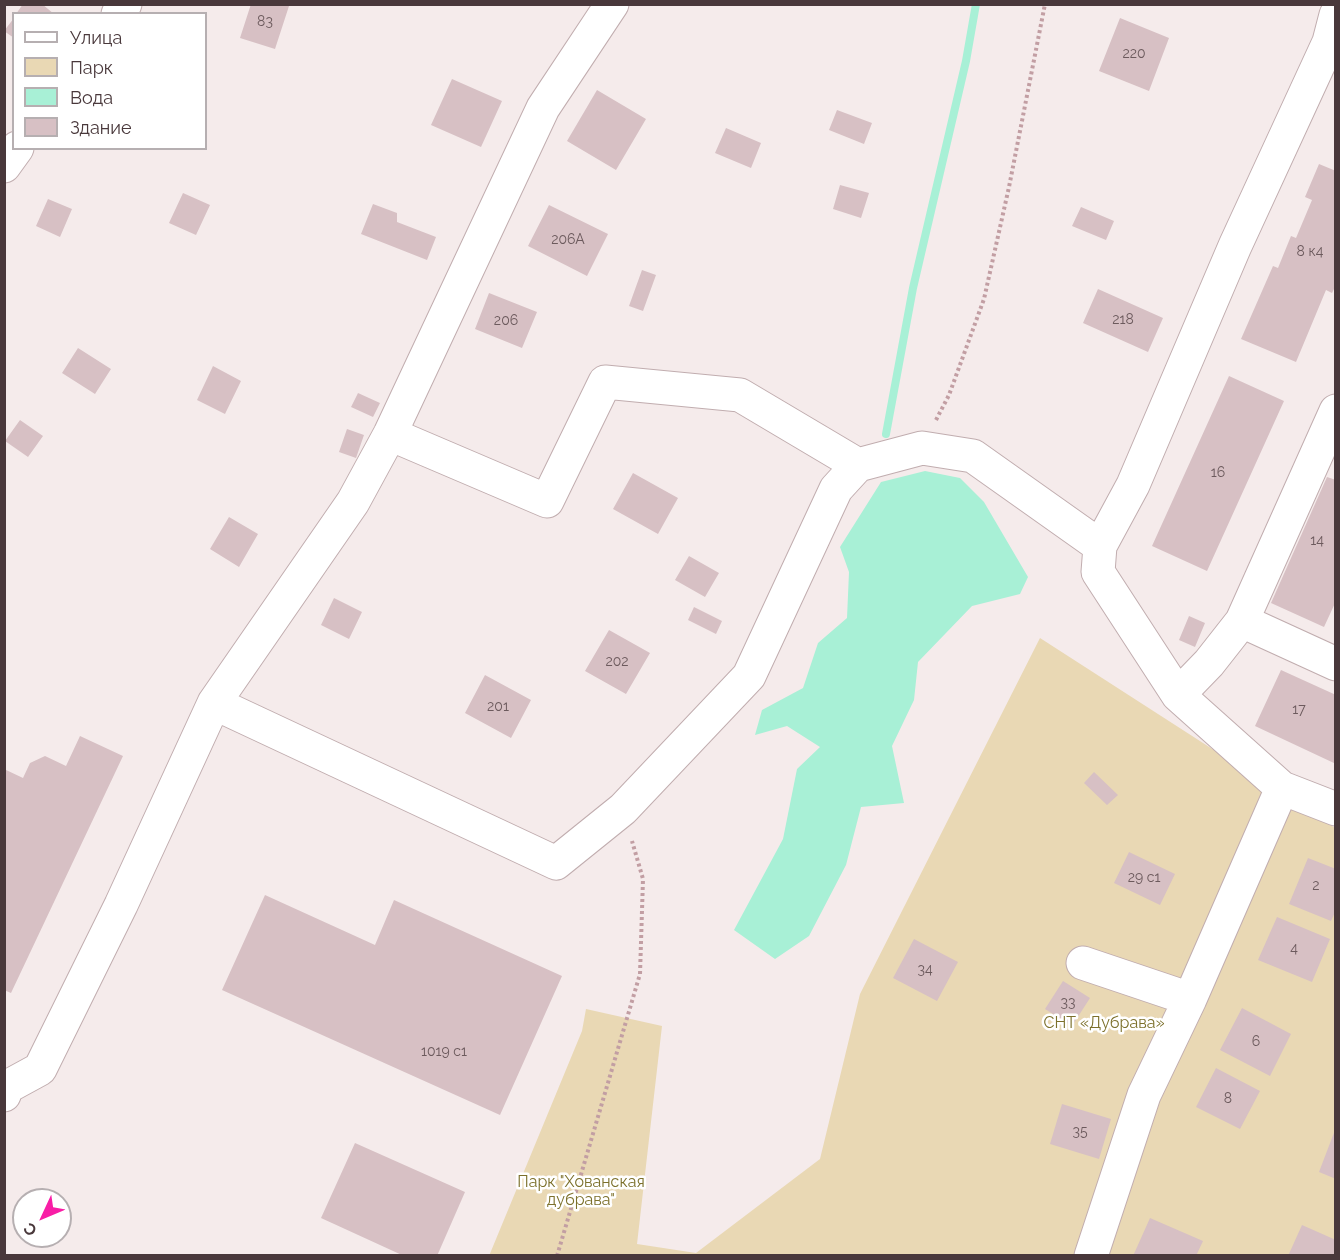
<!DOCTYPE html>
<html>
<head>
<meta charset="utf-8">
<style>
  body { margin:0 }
  #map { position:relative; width:1340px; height:1260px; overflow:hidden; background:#f5ebeb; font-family:Raleway,sans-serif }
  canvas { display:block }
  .frame { position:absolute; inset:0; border:6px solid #49383b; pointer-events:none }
  .legend { position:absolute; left:12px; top:12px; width:195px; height:138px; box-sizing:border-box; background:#fff; border:2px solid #b6afb1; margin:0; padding:8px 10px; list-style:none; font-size:18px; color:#49383b }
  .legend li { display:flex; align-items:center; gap:12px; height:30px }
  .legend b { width:30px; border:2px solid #b6afb1 }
  .north { position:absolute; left:12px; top:1188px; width:60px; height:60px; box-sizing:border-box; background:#fff; border:2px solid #b6afb1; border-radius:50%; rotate:226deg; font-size:16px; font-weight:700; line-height:24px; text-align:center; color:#49383b }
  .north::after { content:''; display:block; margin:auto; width:21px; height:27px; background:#f81ea6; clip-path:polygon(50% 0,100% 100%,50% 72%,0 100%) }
</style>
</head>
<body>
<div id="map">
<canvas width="1340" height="1260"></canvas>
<div class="frame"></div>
<ul class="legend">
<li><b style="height:8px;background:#fff"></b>Улица</li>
<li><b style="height:16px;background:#e9d8b4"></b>Парк</li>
<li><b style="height:16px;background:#a8f0d6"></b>Вода</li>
<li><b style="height:16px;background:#d7c0c4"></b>Здание</li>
</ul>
<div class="north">С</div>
</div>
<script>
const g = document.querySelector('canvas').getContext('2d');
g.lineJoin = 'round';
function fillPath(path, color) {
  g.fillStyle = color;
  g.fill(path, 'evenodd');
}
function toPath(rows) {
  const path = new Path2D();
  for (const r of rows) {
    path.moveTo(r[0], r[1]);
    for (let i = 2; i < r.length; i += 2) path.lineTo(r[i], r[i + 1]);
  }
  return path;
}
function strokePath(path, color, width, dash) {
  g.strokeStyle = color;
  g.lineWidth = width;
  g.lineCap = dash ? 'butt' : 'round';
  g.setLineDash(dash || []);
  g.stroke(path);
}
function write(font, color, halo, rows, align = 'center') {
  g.font = font + ' Raleway,sans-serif';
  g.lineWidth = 5;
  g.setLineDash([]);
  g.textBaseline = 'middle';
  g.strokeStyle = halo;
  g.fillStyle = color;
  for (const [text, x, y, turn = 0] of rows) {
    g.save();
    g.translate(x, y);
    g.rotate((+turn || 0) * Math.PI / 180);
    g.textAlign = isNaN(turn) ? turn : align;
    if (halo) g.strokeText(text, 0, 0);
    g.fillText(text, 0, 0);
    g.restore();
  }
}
fillPath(toPath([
  [1040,638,1335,828,1335,1255,489,1256,582,1031,586,1009,662,1026,637,1244,696,1253,820,1159,860,994]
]), '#e9d8b4');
fillPath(toPath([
  [925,471,960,478,984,502,1028,577,1020,594,972,606,918,662,914,700,892,746,904,803,861,807,846,865,809,936,775,959,734,930,783,839,797,769,820,747,787,726,755,735,762,710,803,688,818,643,847,618,849,572,840,547,881,482]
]), '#a8f0d6');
strokePath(toPath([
  [886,434,913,288,966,61,976,4]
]), '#a8f0d6', 8);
fillPath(toPath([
  [23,4,42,4,54,14,16,14],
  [251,4,289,6,275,49,240,38],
  [14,18,14,38,4,31],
  [1120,18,1169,38,1149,91,1099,71],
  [452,79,502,101,481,147,431,125],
  [597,90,646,119,616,170,567,141],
  [837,110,872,123,864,144,829,130],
  [726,128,761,143,751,168,715,153],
  [1319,164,1336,171,1336,285,1332,293,1326,290,1296,362,1241,339,1273,266,1278,268,1291,236,1296,238,1312,200,1305,197],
  [840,185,869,193,861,218,833,209],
  [183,193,210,205,196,235,169,223],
  [48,199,72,209,60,237,36,226],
  [373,204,397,213,397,222,436,237,427,260,361,234],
  [549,205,608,234,587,276,528,246],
  [1081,207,1114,221,1106,240,1072,226],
  [642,270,656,275,643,311,629,306],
  [1098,289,1163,318,1148,352,1083,323],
  [489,293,537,312,522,348,475,329],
  [78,348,111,369,95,394,62,373],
  [213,366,241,381,225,414,197,400],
  [1229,376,1284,401,1207,571,1152,546],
  [358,393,380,403,373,417,351,407],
  [20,420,43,436,28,457,5,441],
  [347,429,364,435,356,458,339,452],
  [633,473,678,498,658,534,613,509],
  [1327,477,1336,480,1336,601,1324,627,1271,603],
  [229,517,258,534,239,567,210,549],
  [689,556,719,573,705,597,675,580],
  [334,598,362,612,349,639,321,625],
  [694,607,722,621,716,634,688,620],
  [1189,616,1205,623,1195,647,1179,640],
  [609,630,650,653,626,694,585,671],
  [1281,670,1336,695,1336,764,1255,726],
  [485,675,531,700,511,738,465,713],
  [80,736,123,756,11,993,4,990,4,769,23,778,30,763,45,756,66,766],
  [1094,772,1118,795,1107,805,1084,783],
  [1129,852,1175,874,1160,905,1114,883],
  [1308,858,1336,869,1336,910,1331,921,1289,904],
  [265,895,375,945,394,900,562,976,500,1115,222,990],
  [1277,917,1330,939,1312,982,1258,960],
  [914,939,958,962,937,1001,893,978],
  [1063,981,1090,998,1072,1026,1045,1009],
  [1242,1008,1291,1034,1270,1076,1220,1050],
  [1216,1068,1260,1091,1240,1129,1196,1107],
  [1062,1104,1111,1119,1099,1159,1050,1144],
  [1335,1130,1336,1130,1336,1179,1319,1172],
  [355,1143,465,1192,437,1256,404,1256,321,1218],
  [1150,1218,1203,1241,1196,1256,1133,1256],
  [1302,1225,1336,1240,1336,1256,1288,1256]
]), '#d7c0c4');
const minor = toPath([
  [118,14,125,4],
  [4,166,17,148],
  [390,434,547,501,605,382,740,395,858,465],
  [1100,546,1133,485,1235,246,1329,42,1336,15],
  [1242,621,1336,664],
  [1178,695,1209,663,1242,621,1336,411],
  [214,703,556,863,623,809,749,676,836,489,858,465,922,448,973,456,1100,546,1098,572,1178,695,1282,788,1336,809],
  [1083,963,1190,999],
  [4,1095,7,1087,40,1069,121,905,214,703,353,502,390,434,543,108,612,4],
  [1091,1256,1144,1095,1190,999,1282,788]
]);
strokePath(minor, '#c1adaf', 35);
strokePath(toPath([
  [936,420,949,395,984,299,1009,187,1045,4],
  [557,1256,640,974,643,879,632,841]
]), '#c29ea3', 4, [3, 3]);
strokePath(minor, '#fff', 33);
write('14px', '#6c5a5d', null, [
  ["83",265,22],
  ["220",1134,54],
  ["206А",568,240],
  ["8 к4",1310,252],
  ["218",1123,320],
  ["206",506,321],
  ["16",1218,473],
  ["14",1317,541],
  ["202",617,662],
  ["201",498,707],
  ["17",1299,710],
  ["29 с1",1144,878],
  ["2",1316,886],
  ["4",1294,949],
  ["34",925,970],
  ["33",1068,1003],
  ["6",1256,1042],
  ["1019 с1",444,1052],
  ["8",1228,1099],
  ["35",1080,1132]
]);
write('16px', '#7c702b', '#fff', [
  ["СНТ «Дубрава»",1104,1023],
  ["Парк \"Хованская",581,1182],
  ["дубрава\"",581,1200]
]);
</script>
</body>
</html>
